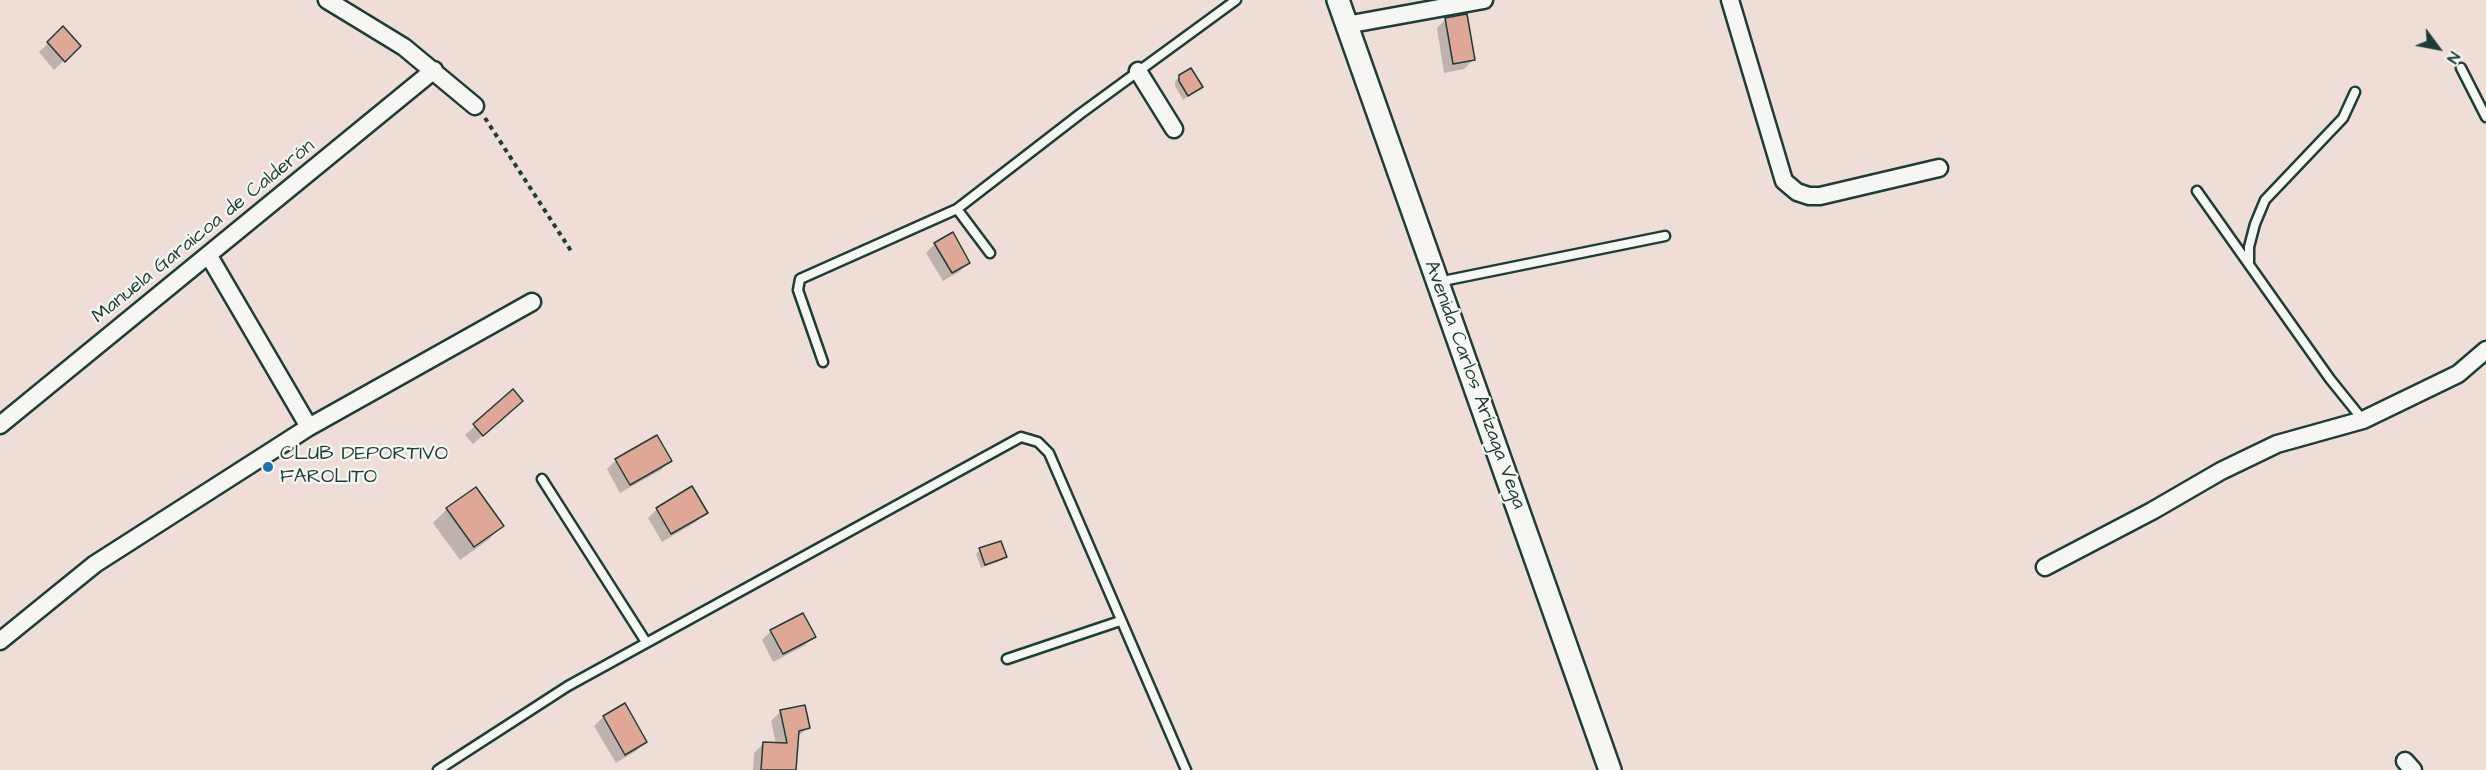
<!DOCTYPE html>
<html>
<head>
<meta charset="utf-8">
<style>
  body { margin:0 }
  #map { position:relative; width:2486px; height:770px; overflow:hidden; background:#efded7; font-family:"Architects Daughter",sans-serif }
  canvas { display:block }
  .north { position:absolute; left:2408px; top:18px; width:60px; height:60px; -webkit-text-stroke:4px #f6f6f2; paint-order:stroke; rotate:122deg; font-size:16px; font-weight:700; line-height:24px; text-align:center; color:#1f3d34 }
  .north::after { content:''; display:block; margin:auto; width:21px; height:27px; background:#1f3d34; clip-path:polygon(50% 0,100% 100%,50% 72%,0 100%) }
</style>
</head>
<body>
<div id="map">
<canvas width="2486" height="770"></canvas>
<div class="north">N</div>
</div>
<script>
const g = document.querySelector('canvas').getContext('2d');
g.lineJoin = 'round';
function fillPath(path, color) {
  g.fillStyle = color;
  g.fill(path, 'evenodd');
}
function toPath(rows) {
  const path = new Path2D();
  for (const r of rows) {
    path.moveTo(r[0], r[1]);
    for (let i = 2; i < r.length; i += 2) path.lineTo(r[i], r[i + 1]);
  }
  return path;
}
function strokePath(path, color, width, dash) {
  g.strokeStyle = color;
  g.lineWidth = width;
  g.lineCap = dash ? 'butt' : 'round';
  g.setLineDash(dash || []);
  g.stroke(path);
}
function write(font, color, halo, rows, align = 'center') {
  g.font = font + ' "Architects Daughter",sans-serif';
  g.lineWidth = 4.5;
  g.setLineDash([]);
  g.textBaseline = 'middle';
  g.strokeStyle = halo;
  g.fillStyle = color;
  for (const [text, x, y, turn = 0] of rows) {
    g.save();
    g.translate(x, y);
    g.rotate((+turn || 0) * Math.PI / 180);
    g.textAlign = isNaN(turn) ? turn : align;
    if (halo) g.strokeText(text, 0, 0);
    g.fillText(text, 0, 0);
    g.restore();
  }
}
fillPath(toPath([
  [1446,19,1473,60,1464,69,1444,73,1437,28],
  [63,29,79,46,54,70,39,52],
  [1180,76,1201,87,1183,100,1175,86,1175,81],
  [935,244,969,262,959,272,943,281,926,253],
  [513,392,512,410,473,444,465,435],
  [616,460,670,460,661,470,620,493,607,469],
  [447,509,502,526,488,540,460,560,433,523],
  [657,509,706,512,696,522,662,542,648,518],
  [980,550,1005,557,1001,561,981,568,976,554],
  [771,631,814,637,804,646,773,662,762,640],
  [624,705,646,742,636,751,616,763,594,726,603,717],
  [804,707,808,728,797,737,795,770,753,770,754,753,764,743,776,744,771,721,780,712]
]), '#0003');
const building = toPath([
  [1467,14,1475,60,1453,64,1445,18,1467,14],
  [63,26,81,46,65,62,47,42,63,26],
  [1191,68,1203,87,1188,96,1179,81,1179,75,1191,68],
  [953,232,970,263,952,273,934,243,953,232],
  [513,389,523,401,483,436,473,424,513,389],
  [657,435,672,461,630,485,615,459,657,435],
  [692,486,708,513,671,534,656,508,692,486],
  [476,487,504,526,474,547,446,508,476,487],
  [1001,541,1007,557,985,565,979,548,1001,541],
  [803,613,816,637,783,654,770,630,803,613],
  [625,703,647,742,625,755,603,716,625,703],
  [805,705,810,728,799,731,796,770,761,770,763,742,787,743,780,710,805,705]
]);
fillPath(building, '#dfa798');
strokePath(building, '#1f3d34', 1.5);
const service = toPath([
  [2461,68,2486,117],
  [2197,191,2330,379,2363,420],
  [990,253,957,209,1080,114,1236,0],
  [2249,262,2249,247,2255,224,2265,200,2343,118,2355,92],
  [1438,282,1665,236],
  [823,362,798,290,800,279,957,209],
  [542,479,646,642],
  [1007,659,1120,621],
  [438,770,568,686,1021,437,1038,442,1049,453,1186,770]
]);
const minor = toPath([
  [327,0,404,47,475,106],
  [1730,0,1784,181,1797,192,1809,196,1820,196,1939,168],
  [1346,25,1484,0],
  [1138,71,1174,129],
  [209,256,309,427],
  [0,425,434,70],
  [2045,567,2152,511,2221,471,2277,444,2363,420,2458,374,2486,350],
  [0,641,95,564,309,427,532,302],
  [2405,761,2413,770]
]);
const tertiary = toPath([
  [1338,0,1610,770]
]);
strokePath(service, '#1f3d34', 13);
strokePath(minor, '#1f3d34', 21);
strokePath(tertiary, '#1f3d34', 26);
strokePath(toPath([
  [485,118,573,254]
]), '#1f3d34', 4, [4.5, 4.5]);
strokePath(service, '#f6f6f2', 8);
strokePath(minor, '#f6f6f2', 16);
strokePath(tertiary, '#f6f6f2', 21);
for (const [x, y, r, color] of [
  [268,467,6,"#1f6fb2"]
]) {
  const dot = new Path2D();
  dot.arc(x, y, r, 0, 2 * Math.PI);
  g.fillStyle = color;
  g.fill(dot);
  strokePath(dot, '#f6f6f2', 2);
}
write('20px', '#1f3d34', '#f6f6f2', [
  ["Manuela Garaicoa de Calderón",204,232,-39],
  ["Avenida Carlos Arízaga Vega",1474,385,70]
]);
write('20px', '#1f3d34', '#f6f6f2', [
  ["CLUB DEPORTIVO",280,455],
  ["FAROLITO",280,478]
], 'left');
</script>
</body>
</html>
